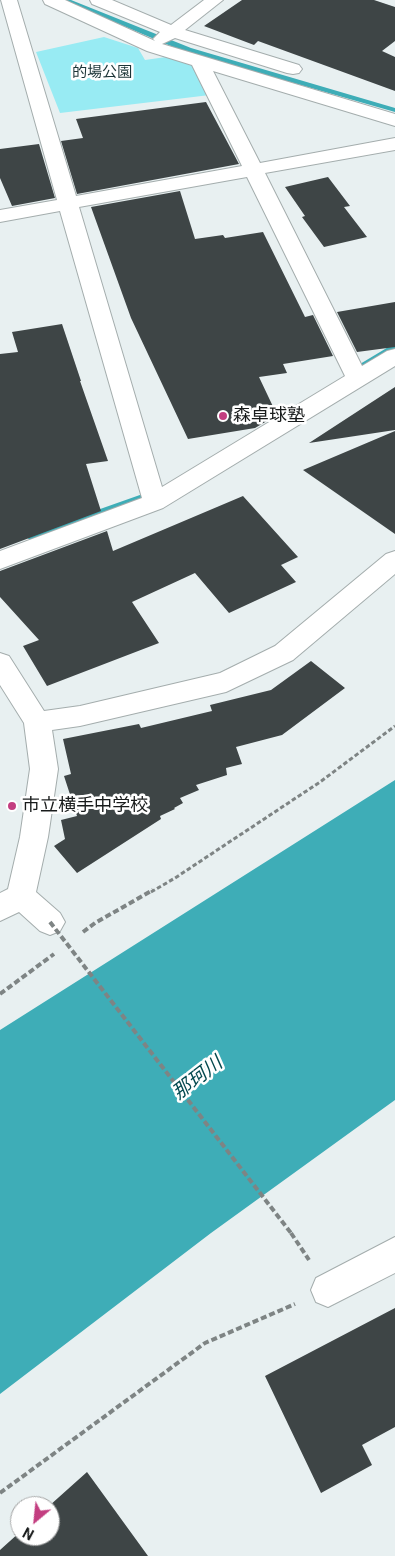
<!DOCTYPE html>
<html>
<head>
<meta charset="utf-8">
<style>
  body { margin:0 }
  #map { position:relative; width:395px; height:1556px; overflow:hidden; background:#e8f0f1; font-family:Roboto,sans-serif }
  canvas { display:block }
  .north { position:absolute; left:10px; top:1496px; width:50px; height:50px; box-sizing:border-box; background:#fff; border:1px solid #a3a4a4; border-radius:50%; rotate:208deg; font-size:14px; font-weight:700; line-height:20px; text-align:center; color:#181b1b }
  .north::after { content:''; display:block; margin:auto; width:18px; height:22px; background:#c33e80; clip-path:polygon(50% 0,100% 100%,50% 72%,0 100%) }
</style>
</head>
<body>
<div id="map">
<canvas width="395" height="1556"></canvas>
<div class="north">N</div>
</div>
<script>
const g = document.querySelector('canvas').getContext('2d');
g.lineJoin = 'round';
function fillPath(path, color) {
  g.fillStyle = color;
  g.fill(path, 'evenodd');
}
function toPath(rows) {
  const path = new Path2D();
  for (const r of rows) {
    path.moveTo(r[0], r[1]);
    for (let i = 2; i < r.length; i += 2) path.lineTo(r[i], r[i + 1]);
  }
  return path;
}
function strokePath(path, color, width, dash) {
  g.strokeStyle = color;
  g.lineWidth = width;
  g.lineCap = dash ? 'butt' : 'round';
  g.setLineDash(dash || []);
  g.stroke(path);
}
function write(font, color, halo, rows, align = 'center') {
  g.font = font + ' Roboto,"Noto Sans JP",sans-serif';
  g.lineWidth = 5;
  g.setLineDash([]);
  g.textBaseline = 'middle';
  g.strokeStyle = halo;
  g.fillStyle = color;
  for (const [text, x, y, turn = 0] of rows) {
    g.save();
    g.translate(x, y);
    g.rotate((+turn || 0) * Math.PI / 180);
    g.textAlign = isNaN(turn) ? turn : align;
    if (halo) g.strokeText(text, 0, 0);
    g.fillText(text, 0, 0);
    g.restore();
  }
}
fillPath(toPath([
  [104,37,138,48,145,60,166,57,191,63,210,95,60,113,36,52]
]), '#98ebf3');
fillPath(toPath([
  [395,780,395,1100,211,1233,0,1394,0,1030]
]), '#3eadb7');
fillPath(toPath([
  [62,0,71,0,191,48,395,108,395,112,185,52,62,0],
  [395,343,395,350,352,375,349,376,345,373,395,343],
  [154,490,159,493,157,495,58,531,30,540,25,536,27,534,52,526,154,490]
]), '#3eadb7');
fillPath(toPath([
  [242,0,374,0,395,7,395,41,382,51,395,57,395,91,258,41,254,45,204,26],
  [206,102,239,164,77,194,61,141,83,138,76,119],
  [39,144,55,198,12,206,0,178,0,149],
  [328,177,350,206,344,207,367,237,324,247,302,217,305,216,285,187],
  [180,191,195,239,223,235,225,238,263,232,305,317,313,315,333,356,283,364,287,373,259,377,277,415,255,428,188,439,131,318,91,207],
  [395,302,395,347,357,352,337,312],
  [62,324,81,381,80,381,108,461,86,464,101,511,0,549,0,354,18,352,12,332],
  [395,387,395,430,309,443],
  [395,431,395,534,303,470],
  [243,496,298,557,281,565,296,582,229,613,195,573,132,602,159,643,47,686,23,646,39,640,0,597,0,571,107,531,113,551],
  [311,661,345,688,282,735,236,747,242,764,226,768,227,775,196,785,199,790,180,798,183,803,174,808,175,809,160,816,161,819,77,873,54,846,65,839,61,820,77,816,64,776,71,774,63,739,139,724,141,728,212,711,210,705,271,690],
  [395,1308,395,1427,362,1445,372,1465,321,1493,265,1376],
  [87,1472,148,1556,0,1556,0,1550,20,1532,20,1536,50,1536,49,1506]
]), '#3e4546');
const minor = toPath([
  [1,0,17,0,76,196,242,166,192,65,147,51,45,4,43,0,65,0,155,41,153,39,160,32,92,4,90,0,112,0,171,25,204,0,223,0,185,30,299,65,302,69,299,73,293,74,287,73,175,38,162,44,395,114,395,126,213,71,260,163,395,138,395,150,265,173,362,366,387,351,395,349,395,366,163,508,0,569,0,551,142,498,60,211,0,222,0,210,57,200,1,0],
  [247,177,345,376,162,487,79,207,247,177],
  [395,551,395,574,293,660,226,692,80,726,52,730,58,769,48,837,36,892,60,913,65,922,60,931,50,935,40,931,19,912,0,921,0,893,8,889,20,837,30,769,24,723,0,685,0,653,9,656,44,711,80,706,220,673,275,646,386,554,395,551],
  [395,1237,395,1273,328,1307,316,1302,311,1290,316,1278,395,1237]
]);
strokePath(minor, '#a4adad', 2);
strokePath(toPath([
  [151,892,175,878,320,782,395,726]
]), '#7e8484', 3, [4.5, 2.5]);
strokePath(toPath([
  [83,932,95,923,153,890],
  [0,994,54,954],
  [291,1233,309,1260],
  [0,1493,205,1343,295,1304]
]), '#7e8484', 4, [6, 3]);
fillPath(minor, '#fff');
strokePath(toPath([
  [50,922,291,1233]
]), '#7e8484', 4, [6, 3]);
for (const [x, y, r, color] of [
  [223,416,5,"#c33e80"],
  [12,806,5,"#c33e80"]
]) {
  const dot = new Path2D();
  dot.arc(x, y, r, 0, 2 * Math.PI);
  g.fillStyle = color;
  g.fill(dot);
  strokePath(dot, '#fff', 2);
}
write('15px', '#1c3437', '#fff', [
  ["的場公園",102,73]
]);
write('18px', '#181b1b', '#fff', [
  ["森卓球塾",233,416],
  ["市立横手中学校",22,806]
], 'left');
write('italic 19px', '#04494f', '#fff', [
  ["那珂川",198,1079,-38]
]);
</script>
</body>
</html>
